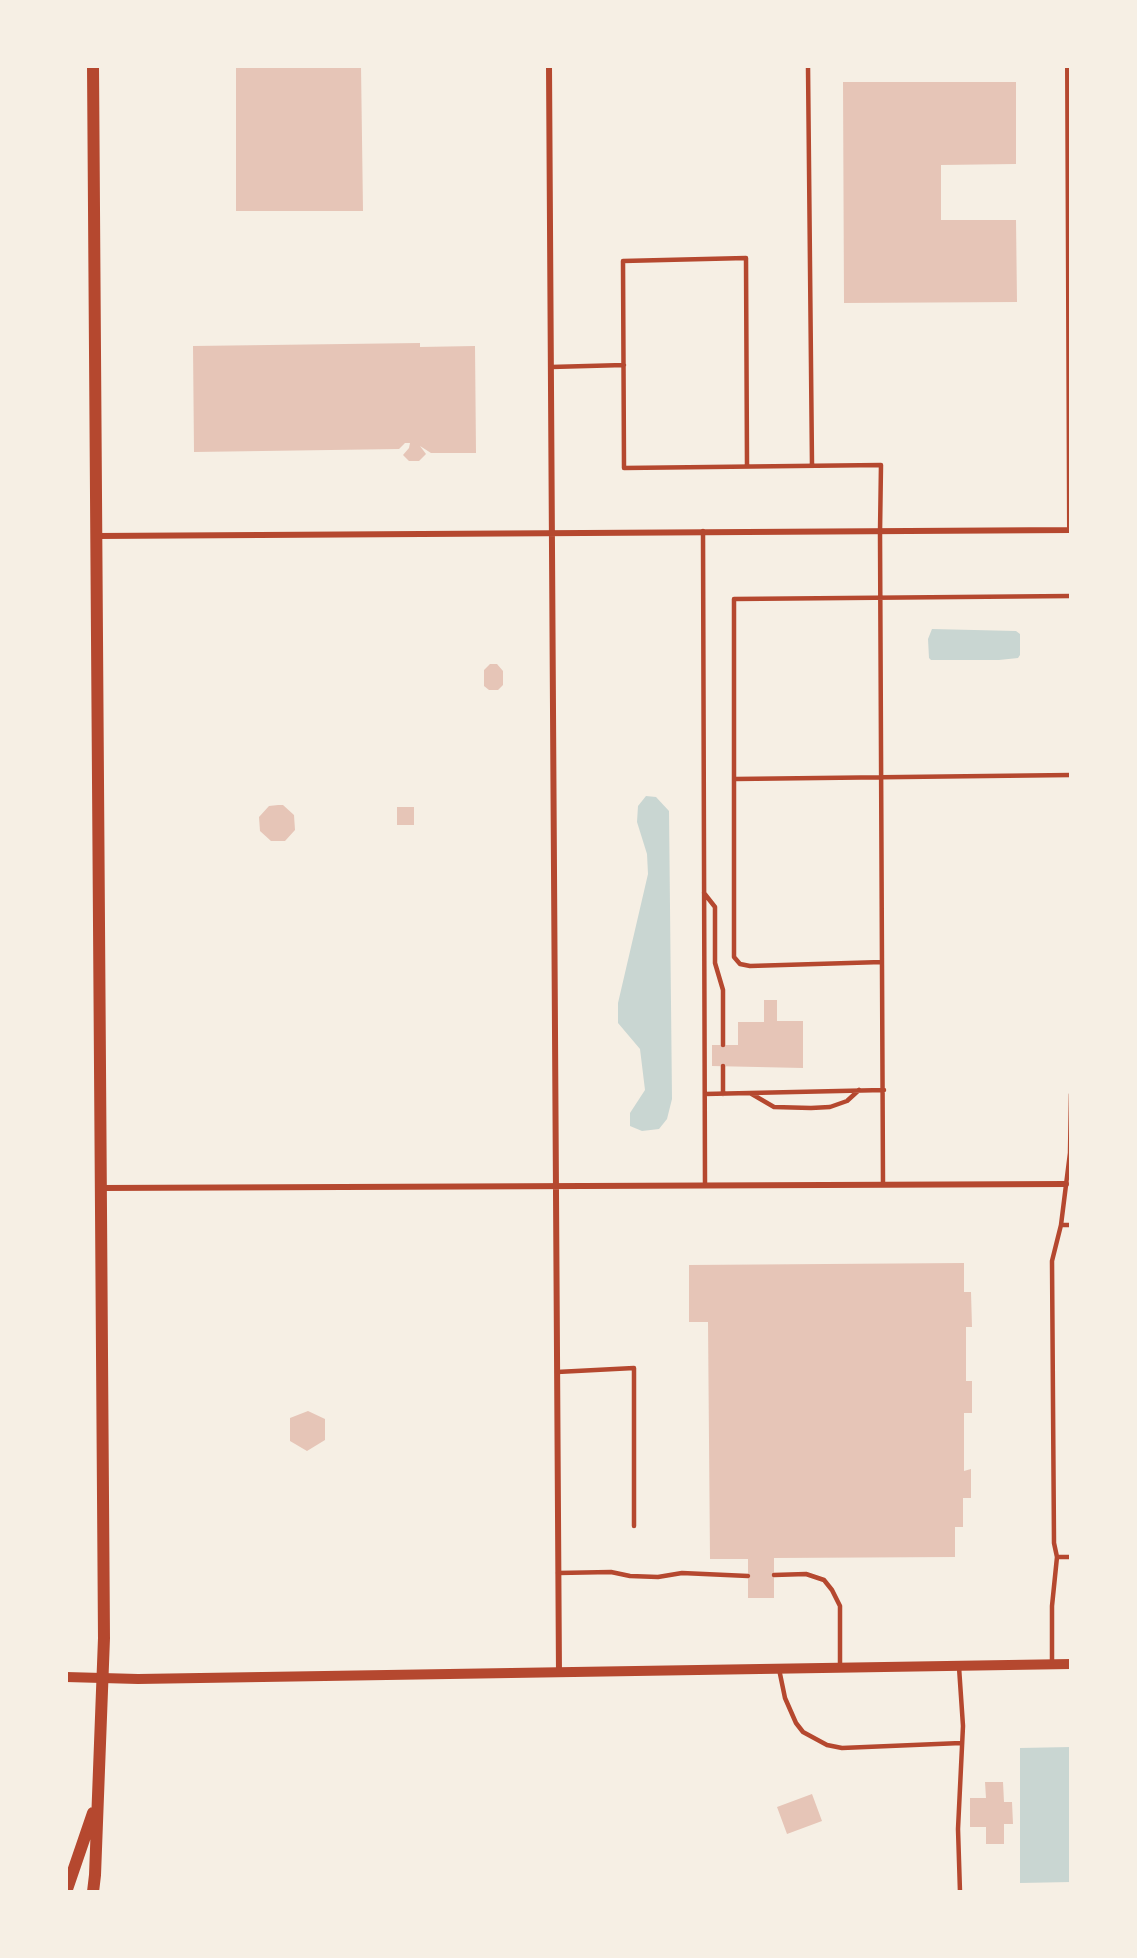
<!DOCTYPE html>
<html>
<head>
<meta charset="utf-8">
<style>
  body { margin:0 }
  #map { position:relative; width:1137px; height:1958px; overflow:hidden; background:#f6efe4; font-family:Roboto,sans-serif }
  canvas { display:block }
  .frame { position:absolute; inset:0; border:68px solid #f6efe4; pointer-events:none }
</style>
</head>
<body>
<div id="map">
<canvas width="1137" height="1958"></canvas>
<div class="frame"></div>
</div>
<script>
const g = document.querySelector('canvas').getContext('2d');
g.lineJoin = 'round';
function fillPath(path, color) {
  g.fillStyle = color;
  g.fill(path, 'evenodd');
}
function toPath(rows) {
  const path = new Path2D();
  for (const r of rows) {
    path.moveTo(r[0], r[1]);
    for (let i = 2; i < r.length; i += 2) path.lineTo(r[i], r[i + 1]);
  }
  return path;
}
function strokePath(path, color, width, dash) {
  g.strokeStyle = color;
  g.lineWidth = width;
  g.lineCap = dash ? 'butt' : 'round';
  g.setLineDash(dash || []);
  g.stroke(path);
}
fillPath(toPath([
  [932,629,1016,631,1020,634,1020,655,1018,658,999,660,931,660,929,658,928,639],
  [646,796,656,797,669,811,672,1099,667,1119,659,1129,642,1131,630,1126,630,1113,645,1090,640,1049,618,1023,618,1003,648,874,647,854,637,822,638,806],
  [1071,1747,1071,1882,1020,1883,1020,1748]
]), '#c9d6d2');
fillPath(toPath([
  [236,66,361,66,363,211,236,211],
  [843,82,1016,82,1016,164,941,165,941,220,1016,220,1017,302,844,303],
  [420,343,420,347,475,346,476,453,431,453,420,446,426,454,419,461,409,461,403,455,409,448,410,443,405,443,399,449,194,452,193,346],
  [490,664,497,664,503,671,503,685,498,690,489,690,484,686,484,670],
  [278,805,283,805,294,815,295,830,285,841,271,841,260,831,259,817,269,806],
  [397,807,414,807,414,825,397,825],
  [764,1000,777,1000,777,1021,803,1021,803,1068,712,1066,712,1045,738,1045,738,1022,764,1022],
  [964,1263,964,1292,971,1292,972,1327,966,1327,966,1381,972,1381,972,1413,964,1413,964,1471,971,1469,971,1498,963,1498,963,1527,955,1527,955,1557,774,1558,774,1598,748,1598,748,1559,710,1559,708,1322,689,1322,689,1265],
  [308,1411,325,1419,325,1440,307,1451,290,1441,290,1418],
  [985,1782,1003,1782,1004,1802,1012,1802,1013,1824,1004,1824,1004,1844,986,1844,986,1827,970,1827,970,1798,986,1798],
  [812,1794,822,1821,787,1834,777,1807]
]), '#e6c5b7');
strokePath(toPath([
  [808,66,812,465],
  [551,367,624,365],
  [747,466,746,258,623,261,624,468,881,465,880,532,883,1184],
  [703,531,705,1184],
  [735,779,1071,775],
  [704,893,715,907,715,963,723,990,723,1045],
  [882,962,750,966,740,964,734,957,734,599,1071,596],
  [750,1093,774,1107,811,1108,830,1107,847,1101,859,1090],
  [705,1094,884,1090],
  [723,1094,723,1066],
  [1061,1225,1071,1225],
  [557,1372,634,1368,634,1526],
  [1057,1557,1071,1557],
  [558,1573,611,1572,630,1576,658,1577,682,1573,748,1576],
  [774,1575,806,1574,824,1580,832,1590,840,1606,840,1666],
  [1052,1665,1052,1606,1057,1557,1054,1543,1052,1261,1061,1225,1070,1153,1071,1094],
  [959,1667,963,1726,958,1829,960,1892],
  [779,1669,785,1698,796,1723,803,1732,827,1745,842,1748,961,1743]
]), '#b5482f', 4.5);
strokePath(toPath([
  [549,66,559,1673],
  [1068,66,1070,530],
  [97,536,1071,530],
  [101,1188,1066,1184]
]), '#b5482f', 6);
strokePath(toPath([
  [66,1677,138,1679,1071,1664]
]), '#b5482f', 10);
strokePath(toPath([
  [66,1892,93,1813],
  [93,1892,95,1875,104,1638,93,66]
]), '#b5482f', 12);
</script>
</body>
</html>
